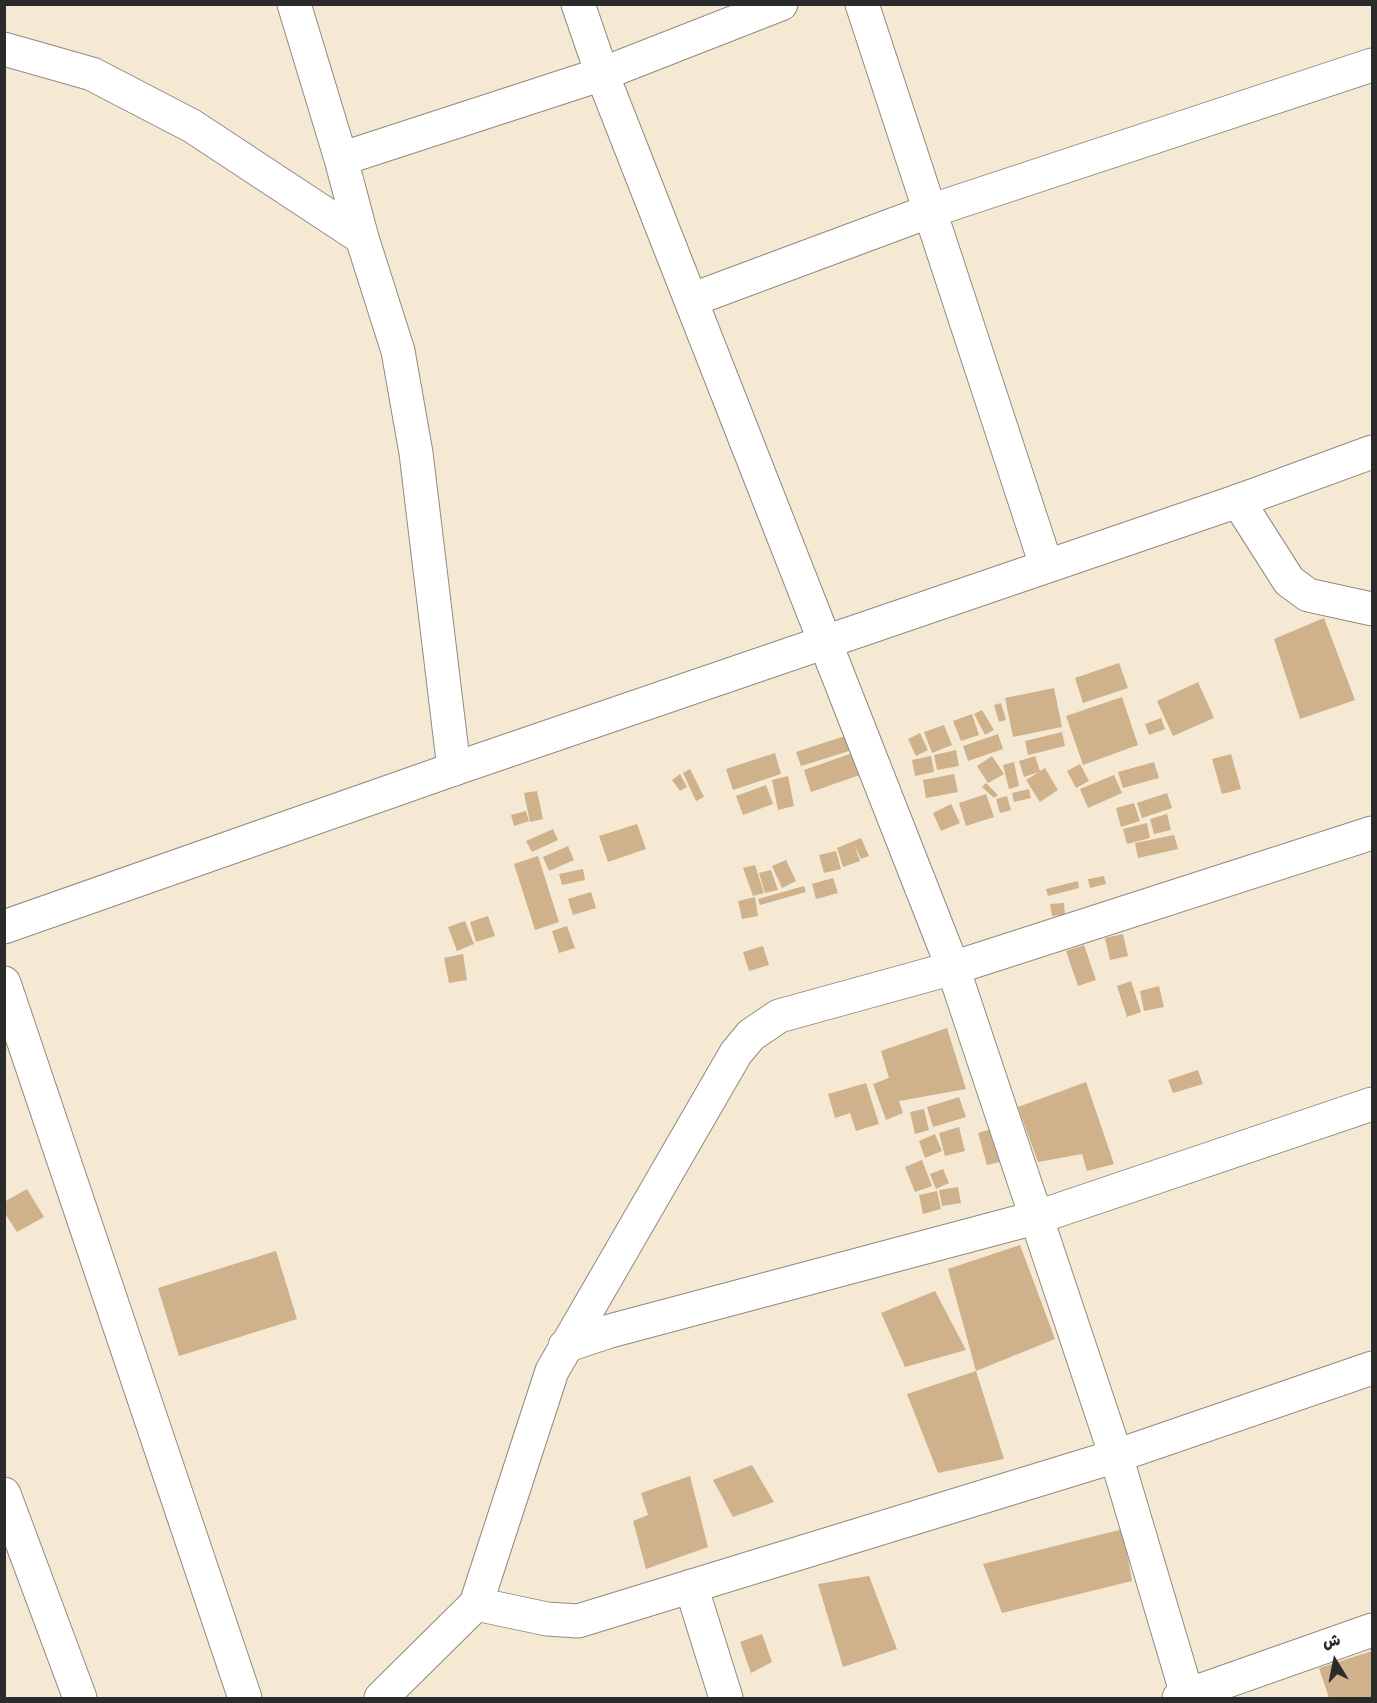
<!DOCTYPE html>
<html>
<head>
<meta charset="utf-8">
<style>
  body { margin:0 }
  #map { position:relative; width:1377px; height:1703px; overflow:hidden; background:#f5e9d4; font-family:Dekko,"Playpen Sans Arabic",sans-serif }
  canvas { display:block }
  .frame { position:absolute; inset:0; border:6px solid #2b2b2b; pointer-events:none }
  .north { position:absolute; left:1305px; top:1631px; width:60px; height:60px; -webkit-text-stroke:4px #fff; paint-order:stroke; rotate:350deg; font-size:16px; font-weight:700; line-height:24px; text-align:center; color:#2b2b2b }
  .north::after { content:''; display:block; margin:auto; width:21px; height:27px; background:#2b2b2b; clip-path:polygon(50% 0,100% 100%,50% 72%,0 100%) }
</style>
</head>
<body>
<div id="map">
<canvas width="1377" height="1703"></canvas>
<div class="frame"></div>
<div class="north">ش</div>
</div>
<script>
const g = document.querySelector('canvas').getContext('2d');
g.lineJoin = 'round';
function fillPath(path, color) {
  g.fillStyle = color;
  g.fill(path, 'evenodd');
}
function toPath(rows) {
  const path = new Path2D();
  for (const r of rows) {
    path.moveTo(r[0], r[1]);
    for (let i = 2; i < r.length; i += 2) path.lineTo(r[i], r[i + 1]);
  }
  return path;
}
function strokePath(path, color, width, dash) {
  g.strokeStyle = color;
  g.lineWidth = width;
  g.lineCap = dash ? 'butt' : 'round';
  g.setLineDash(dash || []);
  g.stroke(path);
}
fillPath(toPath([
  [1324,618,1355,700,1300,719,1274,639],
  [1119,663,1128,688,1083,703,1075,678],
  [1198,682,1214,718,1173,736,1157,701],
  [1054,688,1062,727,1013,737,1005,698],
  [1122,697,1138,745,1083,765,1066,716],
  [1001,703,1006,720,999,722,994,705],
  [982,710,994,730,985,735,974,714],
  [972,714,979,735,961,741,953,721],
  [1161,718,1165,729,1149,735,1145,724],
  [944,725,952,745,932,753,924,732],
  [857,732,862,747,801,766,796,752],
  [1062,732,1065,746,1028,755,1025,741],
  [920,733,928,750,916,756,908,739],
  [998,734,1003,749,968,761,963,746],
  [864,749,871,771,811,792,804,770],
  [956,750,959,766,937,770,934,755],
  [775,753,781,774,733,790,726,769],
  [1231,754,1241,789,1222,794,1212,759],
  [931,756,934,772,915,776,912,760],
  [992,756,1004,774,988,783,977,766],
  [1035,756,1040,771,1045,768,1058,790,1040,802,1026,780,1039,772,1024,777,1019,761],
  [1014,762,1019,786,1009,789,1003,765],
  [1154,762,1159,778,1123,788,1118,772],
  [1080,764,1089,781,1076,788,1067,771],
  [690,769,704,797,696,801,683,773],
  [680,774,687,787,680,791,672,780],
  [954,774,958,792,926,798,923,780],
  [1114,775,1122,793,1088,808,1080,789],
  [788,776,794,806,778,810,772,780],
  [986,783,998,795,994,798,982,787],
  [766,785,773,804,743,815,736,796],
  [1029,789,1031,798,1014,802,1012,793],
  [537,791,543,819,530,822,524,793],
  [1167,793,1172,808,1142,818,1137,803],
  [986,794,994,817,966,826,959,803],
  [1007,796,1011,810,1000,813,996,799],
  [1134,803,1140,821,1121,827,1116,808],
  [951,804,960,823,941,831,933,813],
  [526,811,529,821,514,826,511,815],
  [1167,814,1171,830,1154,834,1150,819],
  [1147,823,1150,838,1127,844,1123,829],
  [637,824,646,849,608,862,599,836],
  [553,829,558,840,532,852,526,841],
  [1174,835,1178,849,1138,858,1135,843],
  [861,838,869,856,861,859,854,844,860,861,843,867,837,848],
  [568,846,574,860,549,871,543,857],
  [836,851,841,869,824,873,819,855],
  [538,856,559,922,535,930,514,864],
  [786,860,796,881,782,888,772,866],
  [755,865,764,893,753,896,743,868],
  [583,869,585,880,562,885,559,874],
  [771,870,778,890,765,893,759,873],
  [1104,876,1106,884,1090,888,1088,879],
  [833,878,838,893,816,899,812,884],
  [1078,881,1079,888,1048,896,1046,889],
  [804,886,806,892,760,905,758,899],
  [591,892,596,908,573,915,568,899],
  [755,897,758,916,742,919,738,901],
  [1064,903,1065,915,1052,916,1050,904],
  [488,916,495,936,476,942,470,922],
  [465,921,474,944,457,951,448,927],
  [567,926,575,948,559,953,552,931],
  [1123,934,1128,956,1110,960,1105,938],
  [1084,945,1096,980,1078,986,1066,951],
  [763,946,769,965,749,971,743,952],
  [463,954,467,980,449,983,444,958],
  [1131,981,1141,1012,1127,1017,1117,986],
  [1159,986,1164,1007,1144,1011,1140,991],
  [947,1028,966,1089,899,1101,903,1113,886,1120,873,1084,889,1078,881,1051],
  [1198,1070,1203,1084,1173,1093,1168,1080],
  [1086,1082,1114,1164,1087,1171,1082,1154,1038,1162,1018,1107],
  [866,1083,879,1124,856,1131,850,1113,835,1118,828,1094],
  [959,1097,966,1117,933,1127,927,1107],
  [924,1109,929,1130,915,1134,910,1112],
  [959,1127,965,1151,945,1156,939,1133],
  [998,1127,1007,1160,987,1165,978,1133],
  [935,1134,942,1151,925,1158,919,1141],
  [922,1160,932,1186,915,1192,905,1167],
  [943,1169,949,1183,936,1189,930,1174],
  [958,1187,961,1203,942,1206,939,1190],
  [27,1189,44,1217,17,1232,4,1212,4,1202],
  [937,1191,941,1209,923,1214,919,1195],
  [1020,1245,1055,1339,976,1371,948,1269],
  [276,1251,297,1319,179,1356,158,1288],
  [935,1291,966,1350,905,1367,881,1313],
  [976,1371,1004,1459,938,1473,907,1394],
  [752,1465,774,1502,733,1517,713,1480],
  [690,1476,708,1547,646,1569,633,1521,648,1515,641,1493],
  [1123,1529,1132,1581,1002,1613,983,1564],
  [869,1576,897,1649,843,1667,818,1584],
  [762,1634,772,1662,751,1673,740,1642],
  [1372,1651,1372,1698,1329,1698,1319,1668]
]), '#cfb18b');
const street = toPath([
  [294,4,341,159,362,238,398,351,416,453,454,769],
  [781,4,602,74,953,968,1116,1456,1188,1698],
  [862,4,1046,565],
  [4,49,92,74,192,126,362,238],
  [341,159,602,74,578,4],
  [691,300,930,211,1372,65],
  [1238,501,1289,581,1308,595,1372,609],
  [565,1346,610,1331,1038,1217,1372,1104],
  [4,1494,80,1698],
  [691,1586,726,1698],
  [476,1604,547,1619,578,1621,1116,1456,1372,1368],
  [381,1698,476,1604,552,1371,736,1053,751,1035,779,1016,953,968,1372,833],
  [1179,1698,1372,1630]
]);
const secondary = toPath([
  [4,927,454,769,1238,501,1372,452],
  [4,983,245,1698]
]);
strokePath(street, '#908a80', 35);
strokePath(secondary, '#908a80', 35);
strokePath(street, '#fff', 33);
strokePath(secondary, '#fff', 33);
</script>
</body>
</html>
